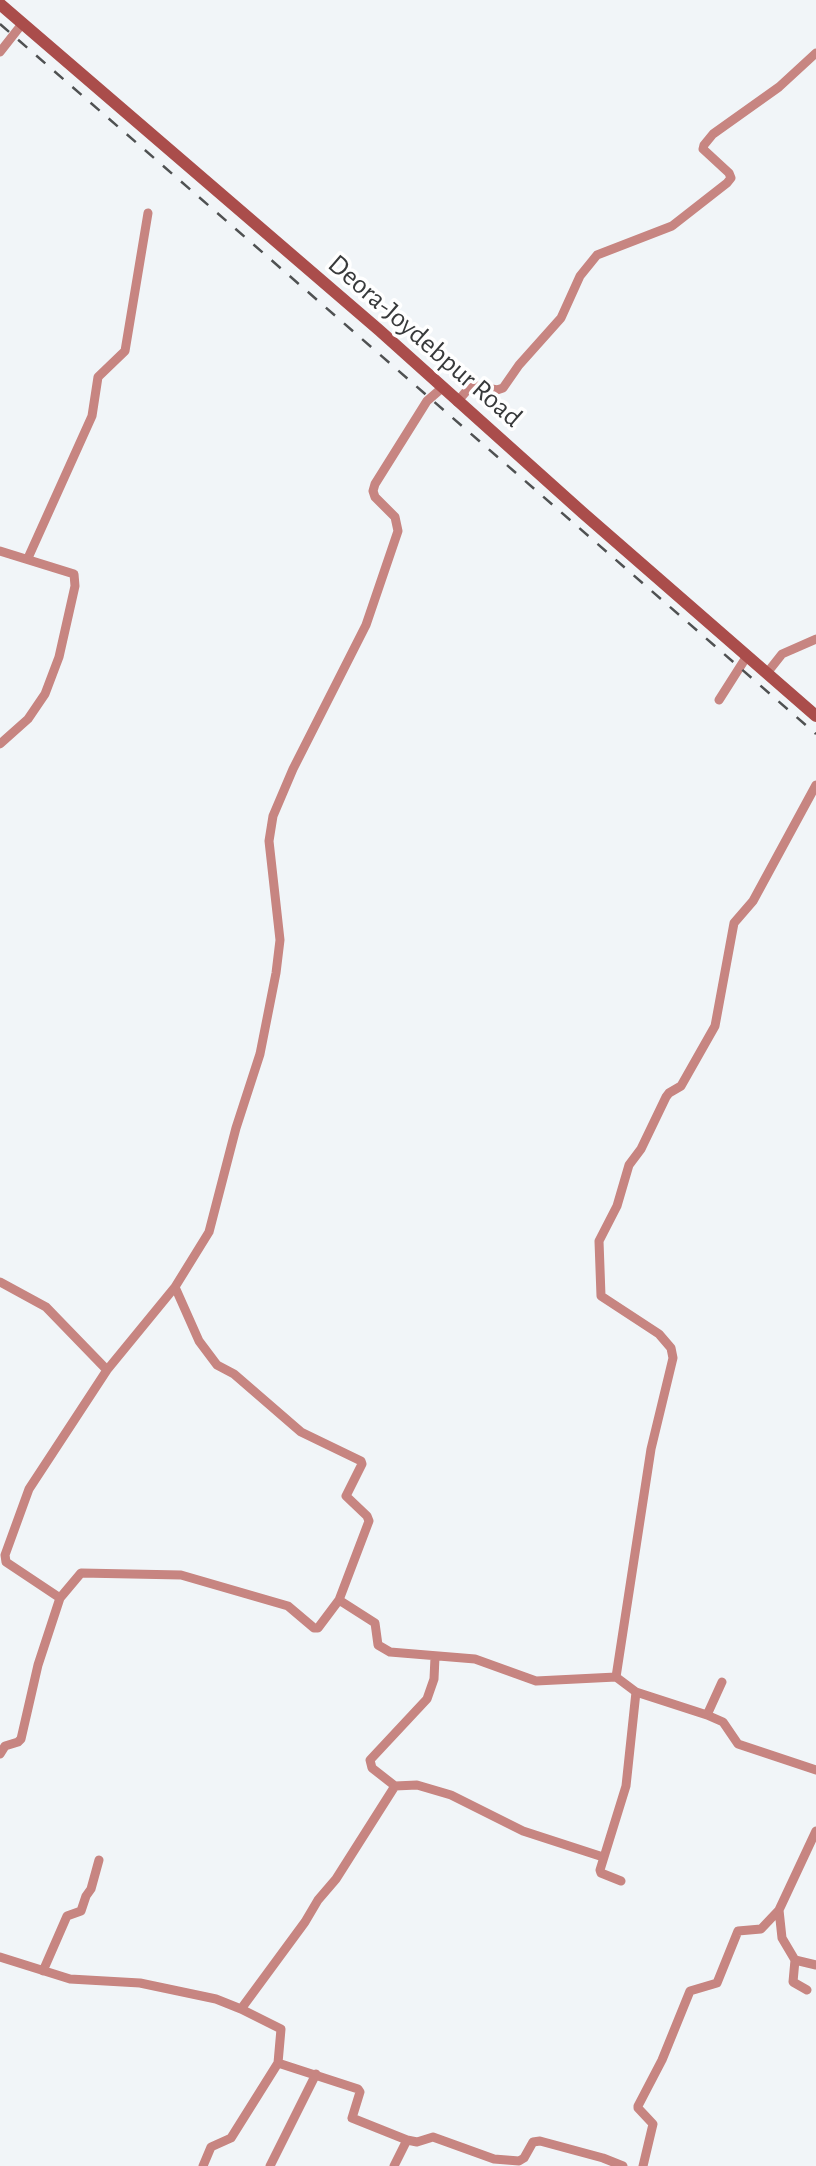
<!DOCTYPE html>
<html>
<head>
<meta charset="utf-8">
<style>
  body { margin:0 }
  canvas { display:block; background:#f1f5f8 }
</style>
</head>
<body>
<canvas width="816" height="2166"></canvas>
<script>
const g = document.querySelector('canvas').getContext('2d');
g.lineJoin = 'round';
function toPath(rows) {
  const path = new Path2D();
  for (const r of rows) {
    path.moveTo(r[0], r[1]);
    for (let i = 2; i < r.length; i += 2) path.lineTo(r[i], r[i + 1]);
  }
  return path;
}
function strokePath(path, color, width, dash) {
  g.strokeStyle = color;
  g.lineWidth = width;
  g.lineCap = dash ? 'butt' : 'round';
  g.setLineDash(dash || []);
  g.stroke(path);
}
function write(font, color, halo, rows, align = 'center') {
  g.font = font + ' "Alegreya Sans",sans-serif';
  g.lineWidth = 7;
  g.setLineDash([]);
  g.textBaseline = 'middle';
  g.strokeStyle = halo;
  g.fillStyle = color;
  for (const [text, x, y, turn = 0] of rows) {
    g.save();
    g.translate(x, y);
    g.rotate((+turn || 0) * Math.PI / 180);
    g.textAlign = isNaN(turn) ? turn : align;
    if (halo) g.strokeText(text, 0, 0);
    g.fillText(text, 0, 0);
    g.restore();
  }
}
strokePath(toPath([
  [0,52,22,24],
  [457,402,469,388,477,386,497,390,503,388,519,365,561,318,580,276,597,255,672,226,727,183,731,178,729,173,703,149,704,145,713,134,779,87,816,53],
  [0,551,74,574,75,586,59,657,45,694,28,719,0,744],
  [28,558,92,416,98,377,125,351,148,213],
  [767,673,782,654,816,639],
  [719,700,747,656],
  [0,1282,46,1307,107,1370],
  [60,1598,6,1562,5,1555,29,1489,107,1370,175,1287,209,1232,236,1128,260,1054,276,973,280,940,269,841,273,816,293,769,366,625,398,531,395,517,375,497,373,491,375,484,427,401,442,388],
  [339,1600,375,1623,378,1645,390,1652,475,1659,536,1681,616,1677,636,1692,707,1715,723,1722,738,1744,816,1770],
  [435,1657,434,1679,427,1699,370,1760,372,1768,395,1786,417,1785,451,1795,523,1831,603,1857],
  [616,1677,651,1449,673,1358,671,1348,659,1334,601,1296,599,1241,617,1206,629,1165,641,1149,666,1097,669,1093,681,1086,715,1026,734,923,753,901,816,785],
  [707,1715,722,1682],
  [0,1754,5,1746,18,1742,21,1739,38,1665,60,1598,81,1573,181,1575,288,1606,314,1628,318,1628,339,1600,369,1521,367,1516,346,1496,362,1464,361,1461,301,1432,234,1374,217,1365,199,1341,175,1287],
  [621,1881,601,1873,600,1870,626,1786,636,1692],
  [779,1910,782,1938,795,1960,793,1982,807,1990],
  [0,1957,70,1979,140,1983,216,1999,241,2009,281,2029,278,2063,358,2089,360,2092,352,2118,407,2140,417,2142,433,2137,494,2159,519,2161,524,2158,533,2142,540,2141,603,2158,623,2166],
  [795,1960,816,1965],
  [43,1971,67,1916,81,1911,86,1896,91,1889,99,1860],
  [241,2009,305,1922,318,1900,336,1879,395,1786],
  [203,2166,211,2147,231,2138,278,2063],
  [270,2166,316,2074],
  [394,2166,407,2140],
  [643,2166,653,2124,638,2108,638,2106,662,2060,690,1991,717,1983,738,1931,761,1929,779,1910,816,1831]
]), '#c78581', 9);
strokePath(toPath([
  [0,4,379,330,583,513,816,716]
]), '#aa4d4b', 12);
strokePath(toPath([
  [0,24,816,734]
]), '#4f5152', 2.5, [12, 12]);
write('28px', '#383a3b', '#fff', [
  ["Deora-Joydebpur Road",425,341,41]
]);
</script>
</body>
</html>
